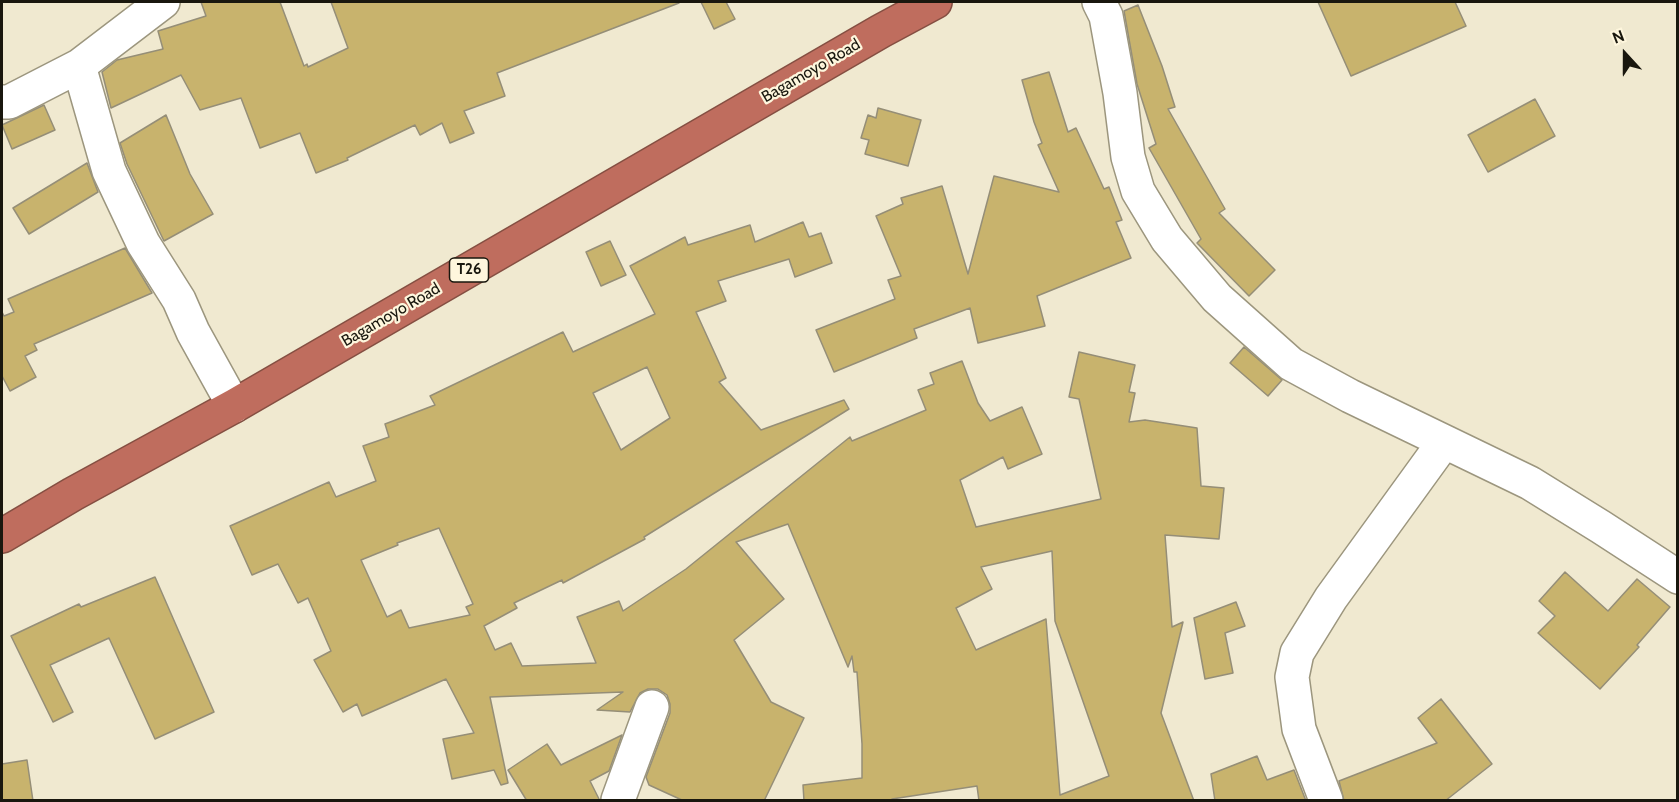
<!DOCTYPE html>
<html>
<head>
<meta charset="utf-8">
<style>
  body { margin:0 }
  #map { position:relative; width:1679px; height:802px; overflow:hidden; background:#f0e9d0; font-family:Cabin,sans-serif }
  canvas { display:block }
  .frame { position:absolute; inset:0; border:3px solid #19170e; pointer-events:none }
  .north { position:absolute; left:1595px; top:24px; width:60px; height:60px; -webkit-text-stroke:4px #fef6dd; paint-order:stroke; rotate:339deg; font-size:16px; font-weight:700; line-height:24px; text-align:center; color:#19170e }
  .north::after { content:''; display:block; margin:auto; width:21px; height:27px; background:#19170e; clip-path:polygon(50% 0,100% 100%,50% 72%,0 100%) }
</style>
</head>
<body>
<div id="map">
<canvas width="1679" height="802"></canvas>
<div class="frame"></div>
<div class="north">N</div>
</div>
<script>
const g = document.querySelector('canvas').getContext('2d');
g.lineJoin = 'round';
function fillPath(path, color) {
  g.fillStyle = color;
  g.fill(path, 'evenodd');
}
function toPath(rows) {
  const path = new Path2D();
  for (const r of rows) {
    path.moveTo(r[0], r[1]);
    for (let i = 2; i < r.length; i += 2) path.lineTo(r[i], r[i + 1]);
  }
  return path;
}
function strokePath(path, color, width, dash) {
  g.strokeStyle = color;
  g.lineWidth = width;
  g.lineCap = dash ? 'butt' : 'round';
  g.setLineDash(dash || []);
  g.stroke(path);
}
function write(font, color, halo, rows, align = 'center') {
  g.font = font + ' Cabin,sans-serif';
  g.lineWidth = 4.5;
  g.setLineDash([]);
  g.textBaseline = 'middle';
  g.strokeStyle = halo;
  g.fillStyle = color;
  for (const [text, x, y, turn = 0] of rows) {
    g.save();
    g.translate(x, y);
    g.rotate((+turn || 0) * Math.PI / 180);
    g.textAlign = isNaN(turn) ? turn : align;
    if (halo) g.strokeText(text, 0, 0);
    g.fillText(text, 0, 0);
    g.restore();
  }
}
const building = toPath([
  [201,2,280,2,304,66,307,64,308,67,348,48,331,2,678,2,679,3,497,73,505,96,464,111,474,133,450,143,442,123,420,135,415,125,347,158,348,160,316,173,300,133,260,148,241,98,200,110,181,75,111,108,102,72,117,60,163,49,158,31,206,16,201,2],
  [701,2,726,2,735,19,714,29,701,2],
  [1318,2,1455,2,1466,26,1351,76,1318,2],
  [1138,5,1162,66,1175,107,1168,109,1225,209,1219,213,1275,270,1249,296,1197,243,1201,239,1149,148,1156,144,1137,84,1124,11,1138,5],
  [1049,72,1068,132,1076,128,1104,189,1109,187,1122,220,1116,222,1131,258,1037,296,1045,326,978,343,970,308,914,329,917,338,834,372,816,330,895,299,888,280,901,276,876,216,903,204,901,198,942,186,968,274,994,176,1059,192,1038,145,1042,143,1034,122,1022,80,1049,72],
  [1535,99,1555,136,1488,172,1468,135,1535,99],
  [44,105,55,130,12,149,2,125,44,105],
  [878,108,921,120,908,166,865,154,869,140,861,138,868,115,876,118,878,108],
  [166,115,190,174,213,214,164,241,127,164,120,143,166,115],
  [87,163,98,192,29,234,13,208,87,163],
  [803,222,809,237,821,233,832,263,795,277,789,259,718,281,726,301,696,312,726,378,719,382,761,430,844,400,849,409,644,537,645,539,563,583,562,580,514,603,517,608,484,626,495,650,511,643,522,666,596,663,577,617,619,601,623,611,686,569,850,437,852,441,926,410,918,390,934,384,930,373,962,361,978,403,990,421,1022,407,1042,454,1008,469,1003,457,960,480,976,527,1101,499,1079,399,1069,397,1079,352,1135,365,1129,392,1135,393,1129,422,1145,420,1197,428,1201,486,1224,488,1219,539,1165,535,1172,627,1183,622,1161,713,1194,801,979,801,977,786,892,799,892,801,804,801,803,785,862,778,862,744,857,672,854,672,852,656,848,667,788,524,736,542,784,599,734,640,771,702,804,718,764,801,684,801,649,785,646,777,670,713,670,704,667,695,658,689,648,689,640,693,630,712,597,710,623,692,490,697,508,783,501,785,494,770,452,779,443,739,474,733,446,679,362,716,357,704,343,712,314,660,331,651,308,598,298,603,278,564,252,575,230,526,329,482,336,497,376,481,363,446,389,437,385,424,435,405,430,396,563,332,573,352,655,314,630,266,685,237,688,245,750,225,755,242,803,222],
  [647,367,670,418,621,450,593,393,647,367],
  [439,528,473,604,466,607,470,615,409,628,401,610,387,617,361,560,398,545,397,543,439,528],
  [1052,551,1055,621,1109,776,1060,795,1046,619,976,650,956,608,992,589,981,567,1052,551],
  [610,241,626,275,601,286,586,252,610,241],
  [125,248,152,293,34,344,37,350,25,356,36,377,10,391,2,376,2,312,4,316,14,312,8,299,125,248],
  [1244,347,1282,380,1268,396,1230,363,1244,347],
  [1565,572,1608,611,1637,579,1670,607,1637,645,1639,647,1600,689,1538,633,1555,616,1539,601,1565,572],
  [155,577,214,712,155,739,109,638,50,665,73,712,53,722,11,636,79,604,81,607,155,577],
  [1236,602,1245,626,1225,633,1233,673,1205,679,1194,618,1236,602],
  [1441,699,1492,764,1445,801,1344,801,1339,781,1437,743,1418,718,1441,699],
  [622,735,609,771,590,781,600,801,527,801,508,770,547,744,561,765,622,735],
  [1257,756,1267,780,1294,770,1306,801,1215,801,1211,774,1257,756],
  [27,760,33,801,2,801,2,764,27,760]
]);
fillPath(building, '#c8b36d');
strokePath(building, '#958e77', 1.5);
const minor = toPath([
  [1099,2,1106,16,1120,93,1128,157,1138,191,1167,239,1217,298,1291,364,1350,396,1530,483,1601,527,1678,577],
  [79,66,109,171,143,243,179,300,193,332,234,406],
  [2,102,9,102,79,66,163,2],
  [618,800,652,707],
  [1326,800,1299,729,1292,677,1297,653,1331,598,1444,442]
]);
const highway = toPath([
  [2,536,73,494,234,406,881,31,935,2]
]);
strokePath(minor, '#9c967e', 36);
strokePath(highway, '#854f42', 36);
strokePath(minor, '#fff', 33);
strokePath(highway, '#bf6d5e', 33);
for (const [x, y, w] of [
  [469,270,39]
]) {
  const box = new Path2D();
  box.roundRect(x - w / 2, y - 12, w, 24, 4.5);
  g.fillStyle = '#fef6dd';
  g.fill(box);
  strokePath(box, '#19170e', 1.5);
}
write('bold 15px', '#19170e', null, [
  ["T26",469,270]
]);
write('16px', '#19170e', '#fef6dd', [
  ["Bagamoyo Road",811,71,-30],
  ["Bagamoyo Road",391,315,-30]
]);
</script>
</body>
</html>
